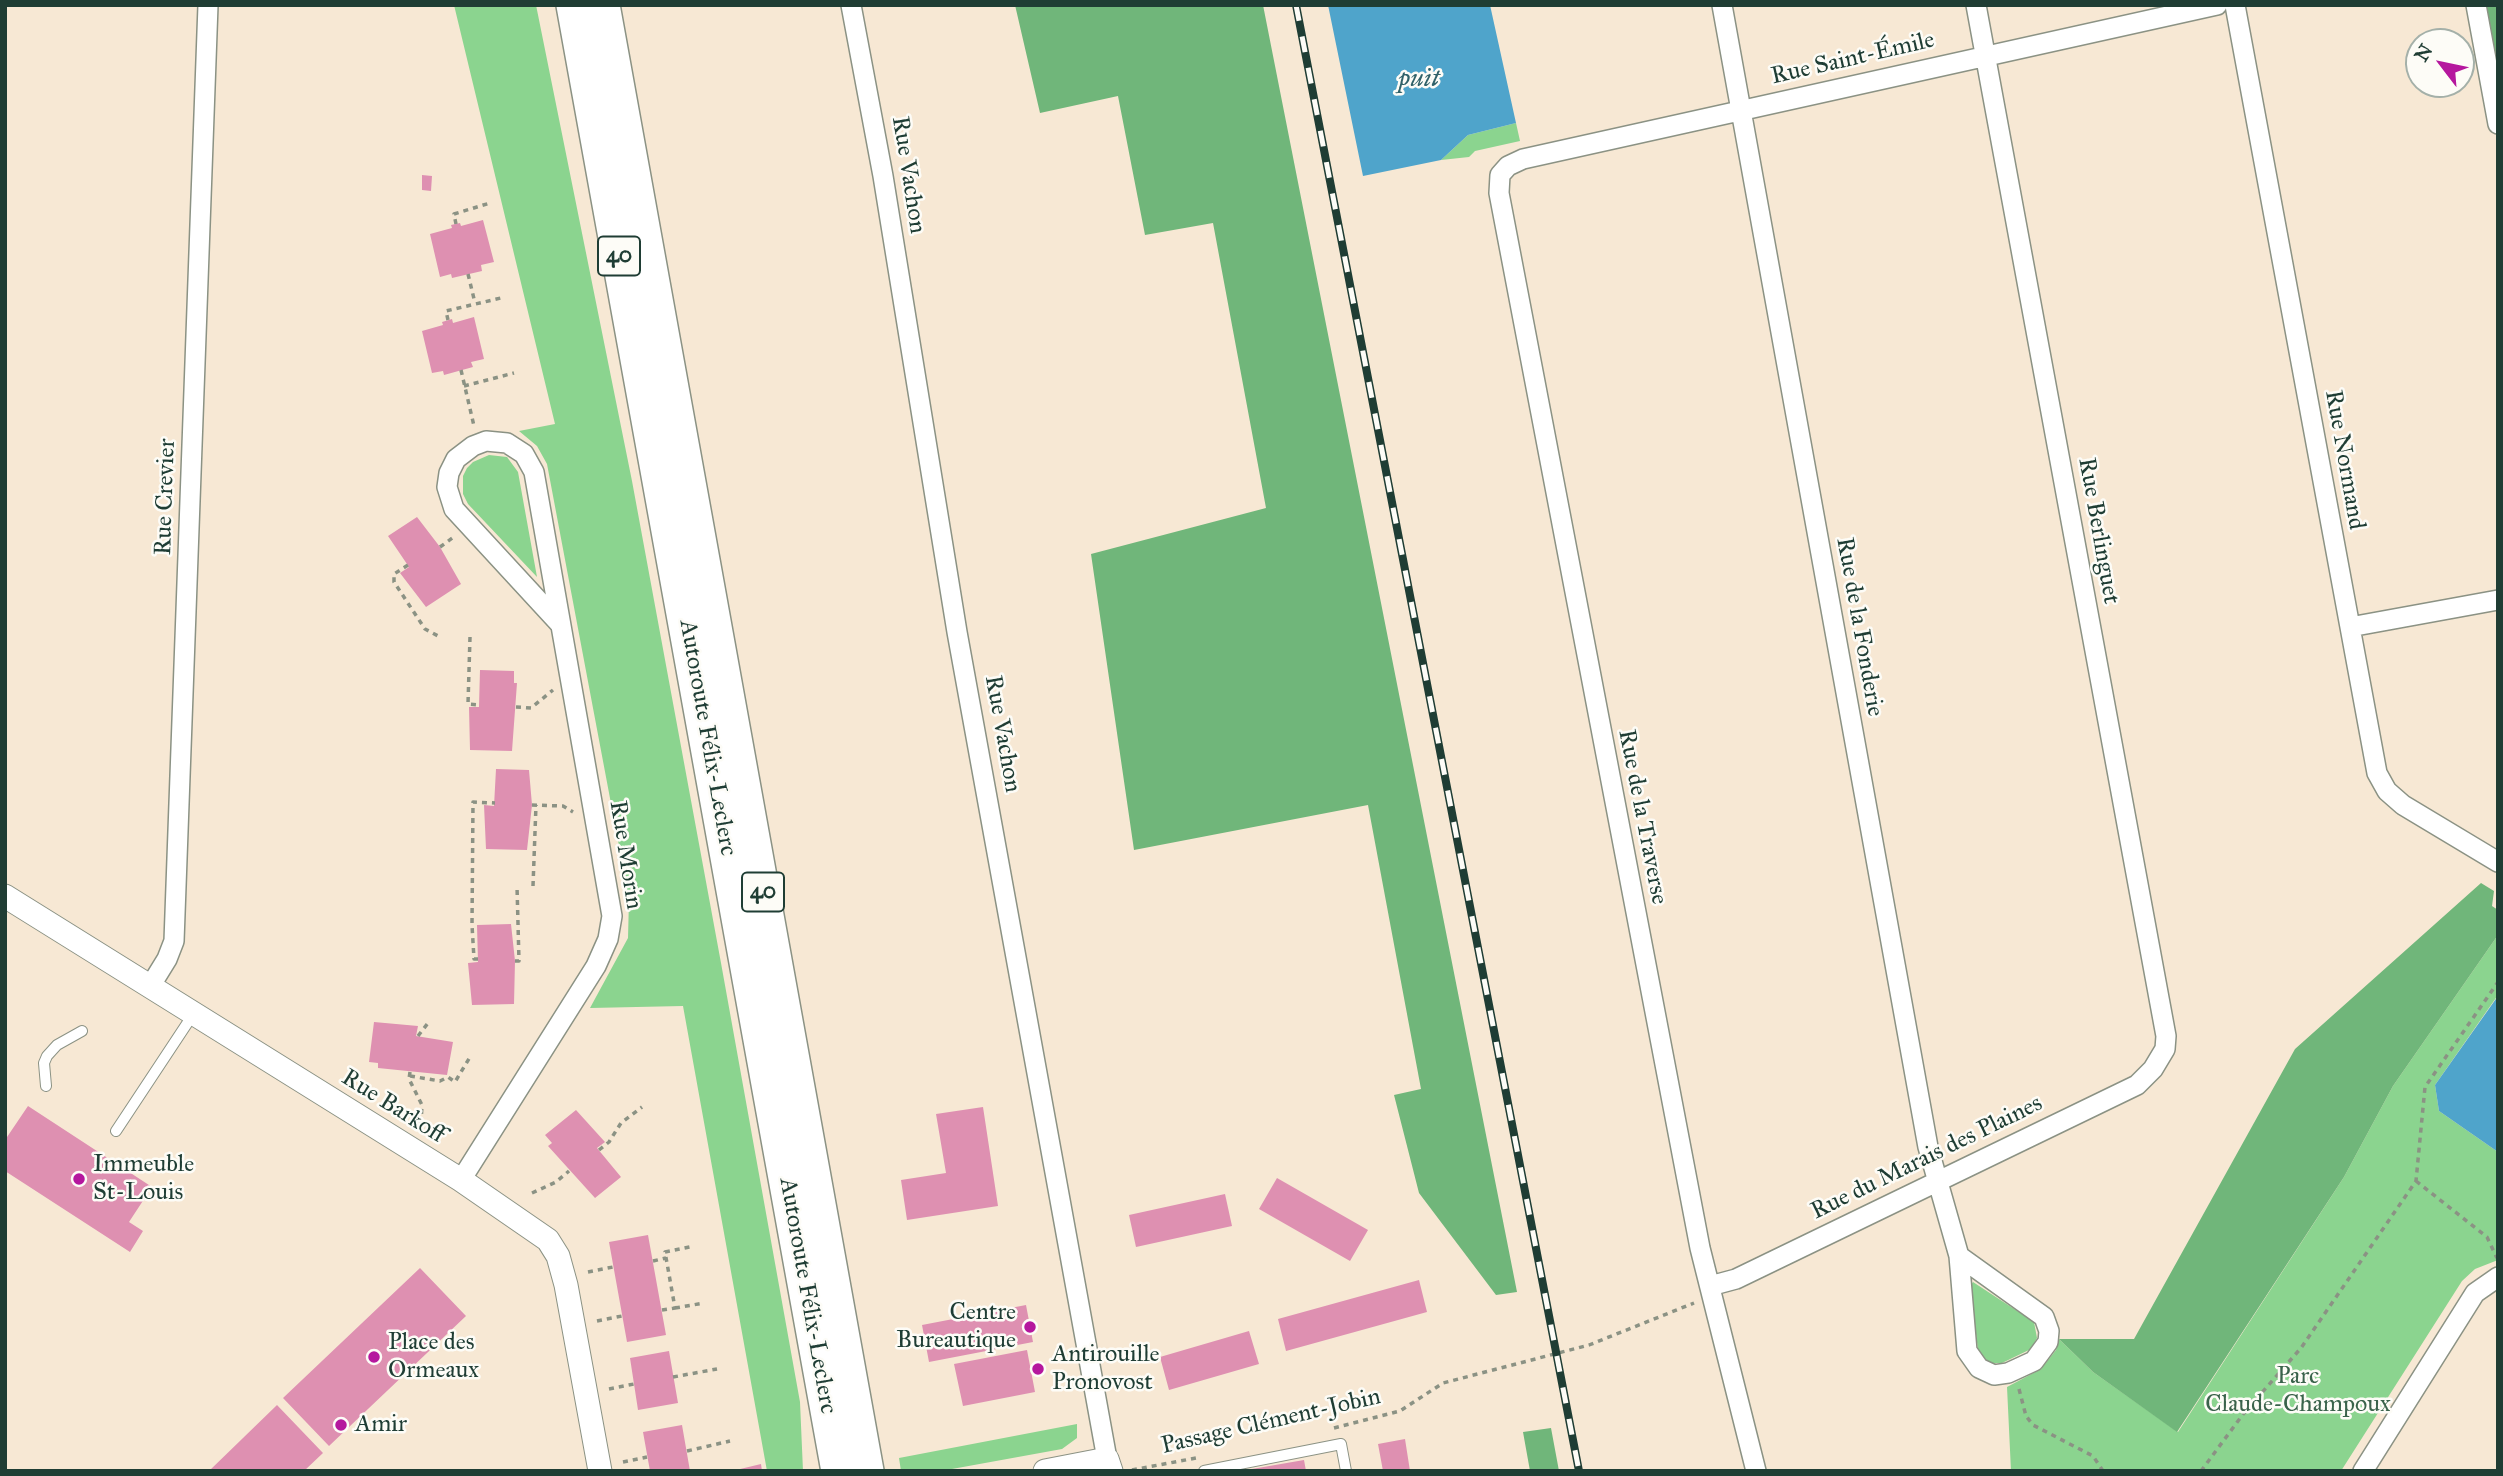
<!DOCTYPE html>
<html>
<head>
<meta charset="utf-8">
<style>
  body { margin:0 }
  #map { position:relative; width:2503px; height:1476px; overflow:hidden; background:#f7e8d4; font-family:"IM FELL Great Primer",serif }
  canvas { display:block }
  .frame { position:absolute; inset:0; border:7px solid #1f3d34; pointer-events:none }
  .north { position:absolute; left:2405px; top:28px; width:70px; height:70px; box-sizing:border-box; background:#fdfcf7; border:2px solid #a4b0a9; border-radius:50%; rotate:302deg; font-size:19px; font-weight:700; line-height:28px; text-align:center; color:#1f3d34 }
  .north::after { content:''; display:block; margin:auto; width:24px; height:32px; background:#b5179e; clip-path:polygon(50% 0,100% 100%,50% 72%,0 100%) }
</style>
</head>
<body>
<div id="map">
<canvas width="2503" height="1476"></canvas>
<div class="frame"></div>
<div class="north">N</div>
</div>
<script>
const g = document.querySelector('canvas').getContext('2d');
g.lineJoin = 'round';
function fillPath(path, color) {
  g.fillStyle = color;
  g.fill(path, 'evenodd');
}
function toPath(rows) {
  const path = new Path2D();
  for (const r of rows) {
    path.moveTo(r[0], r[1]);
    for (let i = 2; i < r.length; i += 2) path.lineTo(r[i], r[i + 1]);
  }
  return path;
}
function strokePath(path, color, width, dash) {
  g.strokeStyle = color;
  g.lineWidth = width;
  g.lineCap = dash ? 'butt' : 'round';
  g.setLineDash(dash || []);
  g.stroke(path);
}
function write(font, color, halo, rows, align = 'center') {
  g.font = font + ' "IM FELL Great Primer",serif';
  g.lineWidth = 5;
  g.setLineDash([]);
  g.textBaseline = 'middle';
  g.strokeStyle = halo;
  g.fillStyle = color;
  for (const [text, x, y, turn = 0] of rows) {
    g.save();
    g.translate(x, y);
    g.rotate((+turn || 0) * Math.PI / 180);
    g.textAlign = isNaN(turn) ? turn : align;
    if (halo) g.strokeText(text, 0, 0);
    g.fillText(text, 0, 0);
    g.restore();
  }
}
fillPath(toPath([
  [454,5,536,5,632,481,721,963,800,1402,803,1471,767,1471,683,1006,590,1008,628,938,629,899,547,464,537,446,519,431,555,424],
  [1516,123,1520,141,1475,151,1469,157,1441,160,1468,135],
  [489,455,507,457,518,472,537,577,468,504,463,494,463,476,467,468,473,462],
  [2498,935,2498,995,2435,1085,2439,1111,2498,1152,2498,1260,2475,1269,2462,1281,2341,1471,2011,1471,2007,1387,2041,1369,2056,1350,2059,1339,2093,1372,2178,1432,2344,1177,2393,1086],
  [1973,1282,2034,1322,2037,1338,2031,1349,2002,1363,1992,1363,1983,1358,1978,1350,1970,1286],
  [1077,1424,1077,1438,1062,1449,941,1471,901,1471,899,1458]
]), '#8bd48f');
fillPath(toPath([
  [1015,5,1263,5,1517,1292,1496,1295,1419,1193,1394,1095,1421,1089,1368,805,1134,850,1091,554,1266,508,1213,223,1145,235,1118,96,1040,113],
  [2482,5,2498,5,2498,105],
  [2481,883,2494,891,2492,906,2498,910,2498,935,2393,1086,2344,1177,2177,1432,2093,1372,2059,1339,2134,1339,2295,1049],
  [1551,1428,1559,1471,1530,1471,1523,1432]
]), '#70b67a');
fillPath(toPath([
  [1328,5,1490,5,1516,123,1468,135,1441,160,1363,176],
  [2498,996,2498,1152,2439,1111,2435,1085]
]), '#4fa4cb');
fillPath(toPath([
  [422,175,432,176,431,191,422,190],
  [483,220,494,262,481,265,482,271,452,278,451,274,440,277,430,234,452,228,451,225,460,223,461,226],
  [474,317,484,359,471,362,473,367,444,375,443,371,432,373,422,331,443,325,442,322,452,319,453,323],
  [417,517,440,547,461,584,426,607,400,573,409,567,388,536],
  [480,670,514,671,514,683,517,683,512,751,470,750,469,707,479,707],
  [496,769,529,770,532,805,527,850,486,849,484,805,494,806],
  [511,924,515,961,514,1004,472,1005,468,963,478,962,477,925],
  [374,1022,418,1026,416,1036,453,1042,447,1075,378,1068,378,1063,369,1062],
  [28,1106,152,1187,129,1222,143,1231,130,1252,5,1171,5,1140],
  [983,1107,998,1206,907,1220,901,1180,946,1173,936,1114],
  [576,1110,605,1142,597,1148,621,1177,595,1198,548,1146,552,1143,545,1135],
  [1277,1178,1368,1230,1350,1261,1259,1209],
  [1225,1194,1232,1226,1136,1247,1129,1215],
  [648,1235,666,1335,627,1342,609,1242],
  [420,1268,466,1316,329,1446,283,1398],
  [1419,1280,1427,1312,1286,1351,1278,1319],
  [1026,1305,1033,1342,929,1362,922,1325],
  [1249,1331,1259,1364,1169,1390,1160,1357],
  [1027,1350,1035,1392,963,1406,954,1364],
  [669,1351,678,1403,638,1410,630,1358],
  [277,1405,323,1453,304,1471,209,1471],
  [682,1425,690,1471,650,1471,643,1432],
  [1405,1439,1410,1471,1383,1471,1378,1444],
  [1304,1460,1306,1471,1252,1471,1252,1469],
  [761,1464,762,1471,736,1471,736,1470]
]), '#de90b1');
const service = toPath([
  [46,1086,44,1063,47,1056,57,1045,82,1031],
  [116,1131,194,1013],
  [1204,1471,1341,1444,1346,1471]
]);
const minor = toPath([
  [851,5,883,176,957,632,1107,1459],
  [1722,5,1928,1147,1959,1256,1967,1351,1979,1368,1994,1375,2008,1373,2034,1361,2048,1342,2049,1331,2044,1317,1959,1256],
  [2235,5,2377,773,2387,791,2403,805,2498,862],
  [2476,5,2498,124],
  [2350,627,2498,600],
  [151,985,167,959,174,941,208,5],
  [461,1180,596,966,608,939,612,916,534,472,524,454,507,443,486,441,473,446,456,459,449,473,447,487,454,509,560,624],
  [1710,1286,1736,1279,2137,1085,2153,1069,2165,1049,2166,1036,1976,5],
  [1756,1471,1700,1248,1499,193,1500,175,1508,166,1523,159,2217,5],
  [2363,1471,2475,1293,2498,1277]
]);
const tertiary = toPath([
  [5,896,461,1180,548,1240,558,1256,566,1285,600,1471],
  [1045,1471,1107,1459,1111,1471]
]);
const motorway = toPath([
  [573,5,838,1471],
  [603,5,867,1471]
]);
strokePath(service, '#8b9284', 12);
strokePath(minor, '#8b9284', 22);
strokePath(tertiary, '#8b9284', 25);
strokePath(motorway, '#8b9284', 36);
strokePath(toPath([
  [456,224,454,214,490,203],
  [468,274,475,303],
  [448,320,446,311,501,298],
  [461,370,474,426],
  [464,386,514,373],
  [440,547,455,536],
  [408,565,394,574,394,582,425,629,440,637],
  [470,637,468,704,479,705],
  [516,707,531,708,553,690],
  [532,805,563,806,573,812],
  [533,886,536,805],
  [478,959,474,959,472,925,473,802,495,803],
  [515,961,519,961,517,886],
  [418,1036,428,1023],
  [410,1072,409,1079,422,1105,421,1123],
  [410,1076,440,1081,448,1077,455,1082,470,1057],
  [599,1150,609,1142,621,1123,642,1107],
  [2416,1181,2487,1237,2497,1258],
  [532,1193,556,1182,569,1171],
  [653,1261,666,1258],
  [588,1272,613,1267],
  [675,1308,704,1303],
  [662,1310,675,1308,665,1252,694,1246],
  [597,1321,622,1316],
  [673,1377,717,1369],
  [609,1389,634,1384],
  [2019,1389,2026,1416,2033,1425,2093,1456,2103,1471],
  [1334,1428,1400,1411,1443,1383,1589,1345,1694,1303],
  [687,1451,730,1441],
  [623,1462,647,1457],
  [1132,1470,1196,1458],
  [2201,1471,2244,1413,2301,1348,2416,1181,2425,1087,2498,982]
]), '#8b9284', 3.5, [5, 5]);
strokePath(service, '#fff', 10);
strokePath(minor, '#fff', 19);
strokePath(tertiary, '#fff', 23);
strokePath(motorway, '#fff', 33);
const rail = toPath([
  [1296,5,1579,1471]
]);
strokePath(rail, '#1f3d34', 8);
strokePath(rail, '#fdfcf7', 5, [16]);
for (const [x, y, r, color] of [
  [79,1179,7,"#b5179e"],
  [1030,1327,7,"#b5179e"],
  [374,1357,7,"#b5179e"],
  [1038,1369,7,"#b5179e"],
  [341,1425,7,"#b5179e"]
]) {
  const dot = new Path2D();
  dot.arc(x, y, r, 0, 2 * Math.PI);
  g.fillStyle = color;
  g.fill(dot);
  strokePath(dot, '#fdfcf7', 2.5);
}
for (const [x, y, w] of [
  [619,256,42],
  [763,892,42]
]) {
  const box = new Path2D();
  box.roundRect(x - w / 2, y - 19.5, w, 39, 5);
  g.fillStyle = '#fdfcf7';
  g.fill(box);
  strokePath(box, '#1f3d34', 2);
}
write('bold 23px', '#1f3d34', null, [
  ["40",619,256],
  ["40",763,892]
]);
write('24px', '#1f3d34', '#fdfcf7', [
  ["Rue Saint-Émile",1853,59,-13],
  ["Rue Vachon",908,175,81],
  ["Rue Normand",2344,460,80],
  ["Rue Crevier",166,497,-88],
  ["Rue Berlinguet",2098,531,80],
  ["Rue de la Fonderie",1859,627,80],
  ["Rue Vachon",1002,734,80],
  ["Autoroute Félix-Leclerc",707,738,80],
  ["Rue de la Traverse",1642,817,79],
  ["Rue Morin",625,855,81],
  ["Rue Barkoff",393,1107,32],
  ["Rue du Marais des Plaines",1927,1158,-26],
  ["Autoroute Félix-Leclerc",807,1296,80],
  ["Passage Clément-Jobin",1271,1422,-13]
]);
write('24px', '#1f3d34', '#fdfcf7', [
  ["Immeuble",93,1165],
  ["St-Louis",93,1193],
  ["Centre",1016,1313,"right"],
  ["Bureautique",1016,1341,"right"],
  ["Place des",388,1343],
  ["Ormeaux",388,1371],
  ["Antirouille",1052,1355],
  ["Pronovost",1052,1383],
  ["Amir",355,1425]
], 'left');
write('24px', '#3a634b', '#fdfcf7', [
  ["Parc",2298,1377],
  ["Claude-Champoux",2298,1405]
]);
write('italic 26px', '#306169', '#fdfcf7', [
  ["puit",1419,80]
]);
</script>
</body>
</html>
